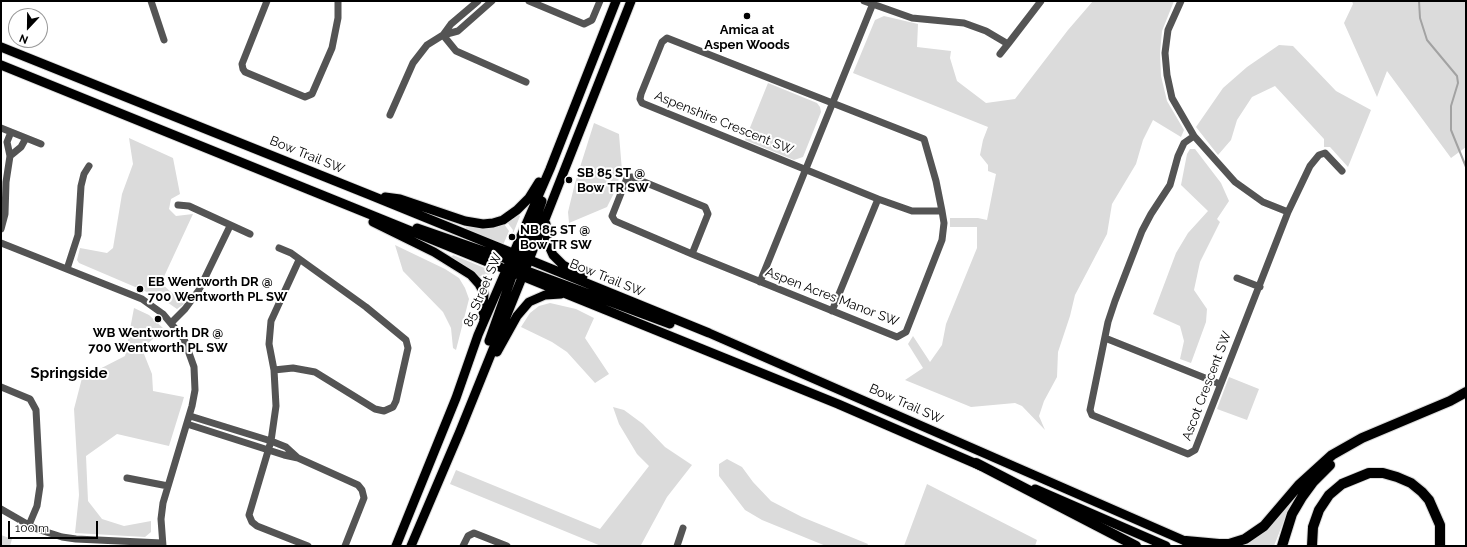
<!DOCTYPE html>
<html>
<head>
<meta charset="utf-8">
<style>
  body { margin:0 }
  #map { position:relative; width:1467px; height:547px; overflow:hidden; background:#fff; font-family:Raleway,sans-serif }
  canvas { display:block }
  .frame { position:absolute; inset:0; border:2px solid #000; pointer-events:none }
  .north { position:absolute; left:8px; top:8px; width:40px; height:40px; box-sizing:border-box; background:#fff; border:1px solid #999; border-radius:50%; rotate:202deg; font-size:11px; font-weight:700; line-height:16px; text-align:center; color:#000 }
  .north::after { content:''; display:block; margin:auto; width:14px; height:18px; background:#000; clip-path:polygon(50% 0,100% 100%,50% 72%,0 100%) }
  .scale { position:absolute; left:8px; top:521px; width:90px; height:18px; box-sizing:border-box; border:2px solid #000; border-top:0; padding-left:5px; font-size:12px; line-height:14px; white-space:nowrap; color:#000; -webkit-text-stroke:3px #fff; paint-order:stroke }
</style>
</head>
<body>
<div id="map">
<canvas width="1467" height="547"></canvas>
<div class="frame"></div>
<div class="north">N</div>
<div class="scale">100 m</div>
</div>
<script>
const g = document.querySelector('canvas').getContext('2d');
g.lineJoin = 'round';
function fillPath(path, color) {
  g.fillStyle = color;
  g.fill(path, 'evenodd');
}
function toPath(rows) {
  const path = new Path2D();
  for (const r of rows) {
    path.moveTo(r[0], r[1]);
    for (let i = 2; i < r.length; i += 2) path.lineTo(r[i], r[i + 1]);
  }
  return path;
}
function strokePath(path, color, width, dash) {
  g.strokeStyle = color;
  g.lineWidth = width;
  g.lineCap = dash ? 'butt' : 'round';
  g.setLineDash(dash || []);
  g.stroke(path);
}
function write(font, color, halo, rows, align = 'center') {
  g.font = font + ' Raleway,sans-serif';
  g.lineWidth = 4;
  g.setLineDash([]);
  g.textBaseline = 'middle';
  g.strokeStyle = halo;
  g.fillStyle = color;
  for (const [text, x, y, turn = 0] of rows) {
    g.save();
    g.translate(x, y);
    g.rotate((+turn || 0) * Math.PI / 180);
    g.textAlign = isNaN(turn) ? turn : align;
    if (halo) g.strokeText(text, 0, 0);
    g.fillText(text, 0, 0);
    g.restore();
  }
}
fillPath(toPath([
  [1093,1,1174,1,1162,31,1160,53,1161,76,1167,101,1184,130,1181,137,1153,120,1143,140,1136,164,1112,204,1107,234,1075,295,1070,316,1058,352,1057,377,1044,401,1039,416,1045,430,1022,406,1015,403,971,407,905,380,923,368,908,344,913,336,930,362,942,345,946,324,977,248,977,227,950,227,950,218,978,218,987,220,996,174,988,171,988,165,980,155,983,140,988,127,853,73,875,20,884,16,918,24,917,47,951,51,950,58,957,81,986,103,1015,99,1068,30],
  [1352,1,1466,1,1466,147,1451,158,1387,71,1377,97,1344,23,1353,4],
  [1279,45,1293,46,1336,91,1371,110,1348,167,1330,147,1324,147,1324,139,1275,86,1252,97,1237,120,1231,140,1218,155,1196,127,1223,88,1247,67],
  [768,83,817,103,820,107,821,112,803,157,794,160,745,140],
  [594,123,619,134,622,171,619,173,618,185,607,207,569,223,568,212,575,183],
  [129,138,173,158,180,194,171,199,169,209,176,216,193,214,161,283,184,304,177,309,161,298,79,263,77,260,80,248,107,253,113,248,122,194,133,164],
  [1190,149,1195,149,1221,183,1229,201,1217,219,1220,222,1200,262,1194,290,1207,309,1206,322,1191,363,1180,359,1184,341,1180,326,1153,314,1176,253,1188,233,1208,211,1181,185,1187,154],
  [517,214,520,216,512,236,513,230,507,222],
  [504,224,509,231,503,245,465,229,466,227,486,228],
  [395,245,445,269,459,278,465,288,469,299,456,350,453,348,451,328,443,312,403,271],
  [453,255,492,271,491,274,477,277,451,258],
  [492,278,486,293,481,281],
  [550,303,576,309,594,318,585,338,609,374,595,383,567,352,552,342,521,327,530,313,539,306],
  [134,308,149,315,164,329,145,346,144,354,152,374,153,391,184,397,182,404,169,446,117,434,86,456,88,501,102,519,124,526,151,521,151,532,145,537,75,533,79,495,74,409,82,378,125,356],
  [1229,377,1259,389,1247,420,1217,409],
  [613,407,624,410,643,424,665,447,692,465,667,497,641,545,642,546,601,546,450,484,456,470,600,529,649,466,637,454,619,424],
  [727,459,742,467,753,482,771,501,802,517,868,544,867,546,826,546,762,520,745,510,719,476,719,464],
  [927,484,1037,540,1035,546,904,546],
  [1292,500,1274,546,1241,546,1262,534,1273,523],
  [1,535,12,539,10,546,1,546]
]), '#dbdbdb');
strokePath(toPath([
  [1419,1,1420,18,1427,40,1457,76,1458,83,1451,106,1451,130,1466,167]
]), '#a2a2a2', 2);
const major = toPath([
  [1,47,370,195,709,333,1192,544],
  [1,65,838,404,981,466],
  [385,197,400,199,465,221,483,224,493,223,503,220,517,210,529,198,539,182],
  [373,222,434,252,471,275,479,284,484,293,483,318],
  [546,224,548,244,553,255,563,265,583,276],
  [417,228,515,262],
  [521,262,542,201],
  [506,271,514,267,519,268,670,324],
  [489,341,515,268],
  [497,352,517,316,529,302,545,295,561,294],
  [1035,489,1166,546],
  [396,546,456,398,478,335,550,169,616,1],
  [411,546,460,431,525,270,631,1]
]);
const highway = toPath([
  [976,463,1136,546],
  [1186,541,1219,544,1229,544,1245,539,1264,526,1299,485,1332,455,1362,438,1450,401,1466,392],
  [1282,546,1292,514,1302,497,1313,482,1330,465],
  [1312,546,1313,527,1319,510,1329,495,1342,484,1369,473,1383,473,1397,477,1411,483,1422,492,1429,500,1440,525,1440,546]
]);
strokePath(major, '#dbdbdb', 11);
strokePath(highway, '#dbdbdb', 12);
strokePath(toPath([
  [151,1,164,40],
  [267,1,242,64,243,69,245,72,305,97,312,94,332,48,338,18,338,1],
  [529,1,584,24,592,20,600,1],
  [864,1,912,18,964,23,986,31,1008,44,1041,1],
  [1181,1,1168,30,1165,53,1167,75,1172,98,1194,136,1235,182,1263,202,1288,212],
  [443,35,456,51,526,82],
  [443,35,451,24,478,1],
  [1000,54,1008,44],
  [390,115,413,63,427,45,443,35,458,31,492,1],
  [1,128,41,144],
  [1194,136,1184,143,1178,156,1170,185,1151,214,1142,231,1115,301,1108,322,1090,410,1092,415,1188,454,1195,450,1288,212,1310,166,1319,155,1325,153,1342,171],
  [10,156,21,147,26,138],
  [178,205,189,206,250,234],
  [1,229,5,214,6,182,10,156,7,142,11,132],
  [1,243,142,299,163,314,184,339,194,367,195,390,192,406,163,503,161,519,163,546],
  [692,254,708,214,705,207,632,177,627,178,612,216,615,221,692,254,897,337,906,332,942,240,944,223,942,211,936,181,924,139,667,38,662,42,641,94,640,99,642,103,878,199,912,211,942,211],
  [299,260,271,321,269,344,274,370,276,406,271,441,249,515,252,522,257,526,308,546],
  [67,269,78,235,81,186,84,174,89,166],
  [1237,278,1260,287],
  [760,282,874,1],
  [832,311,878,199],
  [172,322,185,309,199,290,230,226],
  [1105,338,1220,384],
  [274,370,293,368,315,372,375,409,384,411,393,407,396,401,408,348,406,340,366,307,291,253,279,248],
  [1,387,30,399,36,410,40,486,37,506,29,525],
  [190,416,271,441,286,447,298,458],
  [187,424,284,455,298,458,358,485,362,490,364,498,345,546],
  [127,478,168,486],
  [1,509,34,528,62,537,76,539,162,543],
  [463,546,468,536,474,533,507,546],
  [677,546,683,528]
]), '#545454', 7);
strokePath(major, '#000', 9);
strokePath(highway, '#000', 10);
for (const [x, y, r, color] of [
  [747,16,4,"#000"],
  [569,180,4,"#000"],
  [512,237,4,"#000"],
  [140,289,4,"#000"],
  [158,319,4,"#000"]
]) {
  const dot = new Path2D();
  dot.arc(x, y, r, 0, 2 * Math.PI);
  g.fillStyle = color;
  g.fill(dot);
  strokePath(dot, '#fff', 1.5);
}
write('bold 13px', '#000', '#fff', [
  ["Amica at",747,30,"center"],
  ["Aspen Woods",747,45,"center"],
  ["SB 85 ST @",577,173],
  ["Bow TR SW",577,188],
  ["NB 85 ST @",520,230],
  ["Bow TR SW",520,245],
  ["EB Wentworth DR @",148,282],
  ["700 Wentworth PL SW",148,297],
  ["WB Wentworth DR @",158,333,"center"],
  ["700 Wentworth PL SW",158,348,"center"]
], 'left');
write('13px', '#000', '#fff', [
  ["Aspenshire Crescent SW",724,123,22],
  ["Bow Trail SW",307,155,22],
  ["Bow Trail SW",607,278,22],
  ["85 Street SW",483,290,-67],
  ["Aspen Acres Manor SW",832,297,21],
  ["Ascot Crescent SW",1207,386,-69],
  ["Bow Trail SW",906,404,24]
]);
write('bold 15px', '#000', '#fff', [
  ["Springside",69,373]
]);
</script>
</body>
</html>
